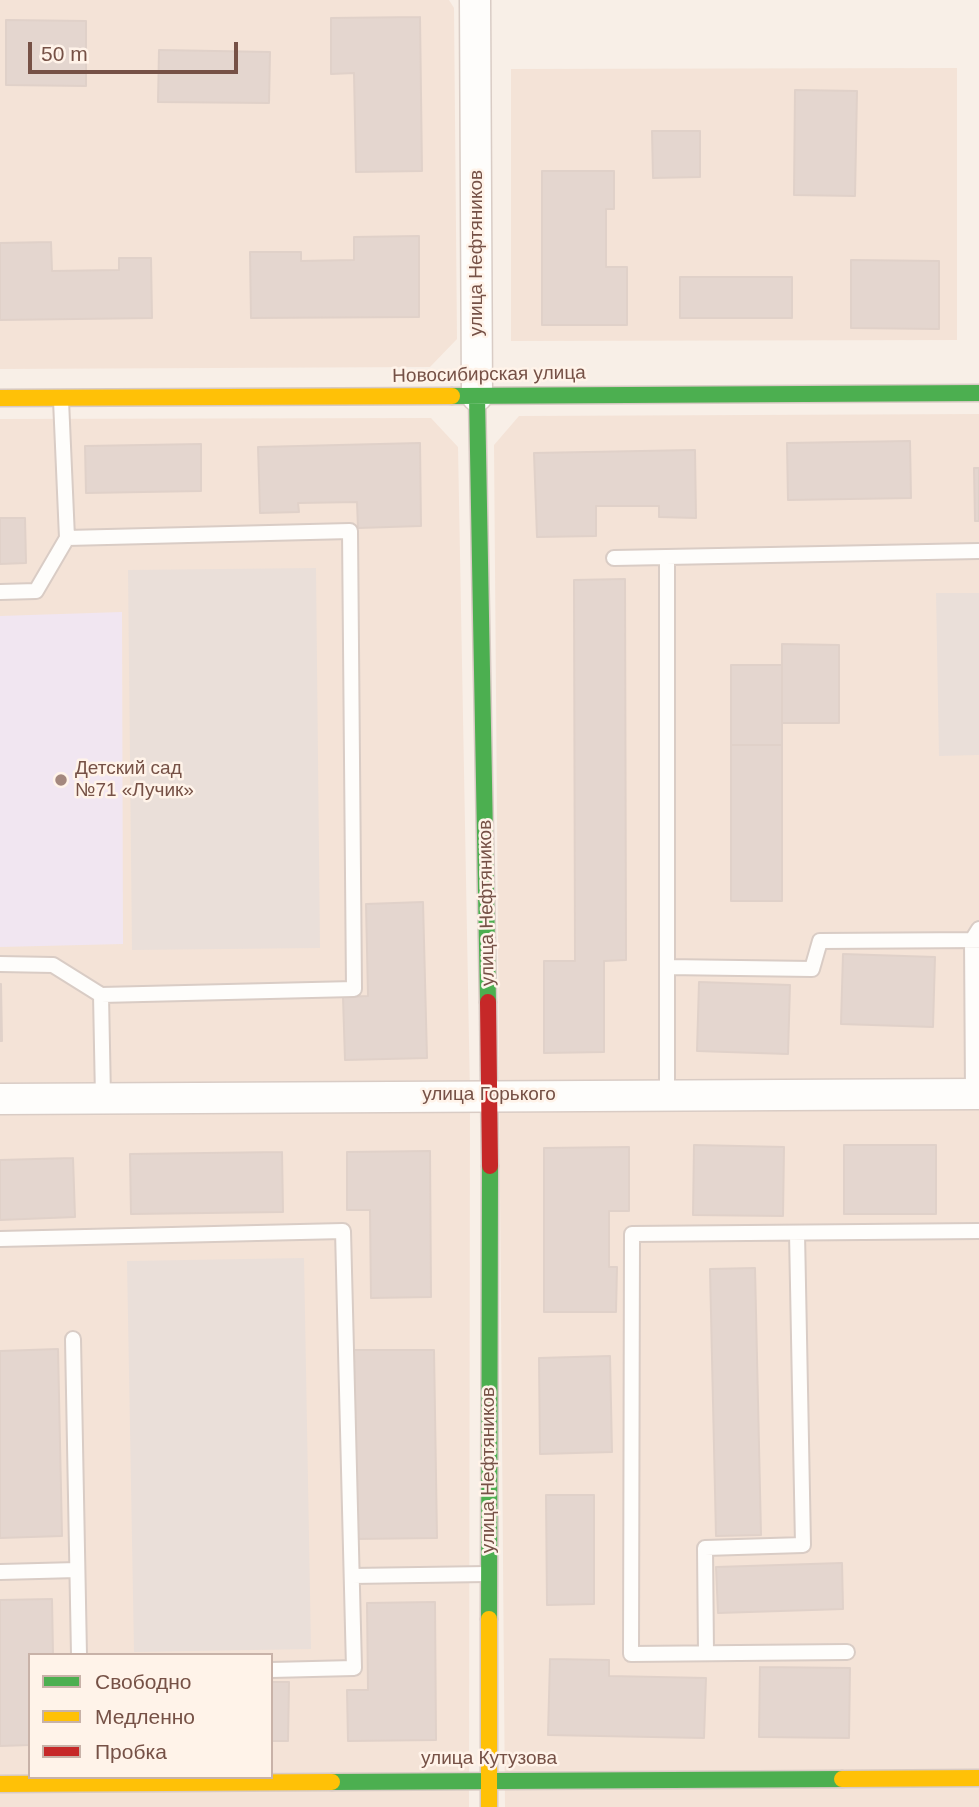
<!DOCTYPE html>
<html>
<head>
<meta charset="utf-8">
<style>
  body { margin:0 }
  #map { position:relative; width:979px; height:1807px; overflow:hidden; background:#f8efe7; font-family:Helvetica,sans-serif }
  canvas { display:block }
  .legend { position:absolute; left:28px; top:1653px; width:245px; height:126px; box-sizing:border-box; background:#fff3e9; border:2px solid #c8b2a8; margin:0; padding:9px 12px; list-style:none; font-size:21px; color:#765146 }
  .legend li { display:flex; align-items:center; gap:14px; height:35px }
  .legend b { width:35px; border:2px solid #c8b2a8 }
  .scale { position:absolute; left:28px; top:42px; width:210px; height:32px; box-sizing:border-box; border:4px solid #765146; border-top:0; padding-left:9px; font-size:21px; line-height:24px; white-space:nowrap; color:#765146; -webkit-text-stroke:5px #fff3e9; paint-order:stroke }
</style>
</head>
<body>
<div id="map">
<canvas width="979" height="1807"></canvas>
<ul class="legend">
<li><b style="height:9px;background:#4caf50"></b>Свободно</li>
<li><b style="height:9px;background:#ffc107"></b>Медленно</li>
<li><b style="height:9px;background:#c62828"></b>Пробка</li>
</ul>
<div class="scale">50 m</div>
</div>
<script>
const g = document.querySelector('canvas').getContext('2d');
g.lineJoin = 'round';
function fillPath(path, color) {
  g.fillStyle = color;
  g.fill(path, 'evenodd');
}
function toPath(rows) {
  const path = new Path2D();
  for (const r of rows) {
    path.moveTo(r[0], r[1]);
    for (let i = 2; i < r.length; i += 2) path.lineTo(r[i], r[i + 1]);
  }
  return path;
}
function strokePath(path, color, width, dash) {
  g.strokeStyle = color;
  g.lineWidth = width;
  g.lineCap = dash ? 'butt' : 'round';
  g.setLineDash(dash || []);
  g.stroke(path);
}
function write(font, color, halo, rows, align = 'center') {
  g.font = font + ' Helvetica,sans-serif';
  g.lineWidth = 5;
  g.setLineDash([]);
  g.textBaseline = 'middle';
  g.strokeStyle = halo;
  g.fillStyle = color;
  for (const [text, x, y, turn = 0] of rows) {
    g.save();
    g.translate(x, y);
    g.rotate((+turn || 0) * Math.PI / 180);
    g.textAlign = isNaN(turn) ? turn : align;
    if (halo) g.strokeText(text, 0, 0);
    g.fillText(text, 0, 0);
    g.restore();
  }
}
fillPath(toPath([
  [0,0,449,0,454,8,457,339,430,367,0,369],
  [957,68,957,340,511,341,511,69],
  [979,414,979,1807,505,1807,494,445,519,416],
  [431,418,458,447,470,1095,469,1807,0,1807,0,419],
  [30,1655,271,1655,271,1777,30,1777]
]), '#f4e3d7');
fillPath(toPath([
  [316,568,320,948,132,950,128,570],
  [936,593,979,593,979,755,939,756],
  [304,1258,311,1649,134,1652,127,1261]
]), '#eadfd9');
fillPath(toPath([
  [122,612,123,944,0,947,0,616]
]), '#f1e6f1');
const building = toPath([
  [420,17,422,171,356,172,354,73,331,74,331,18,420,17],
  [6,20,86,21,86,86,6,85,6,20],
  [159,50,270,52,269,103,158,102,159,50],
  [795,90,857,91,855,196,794,195,795,90],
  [652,131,700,131,700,177,653,178,652,131],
  [542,171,614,171,614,209,606,209,606,267,627,267,627,325,542,325,542,171],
  [419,236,419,317,251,318,250,252,301,252,301,261,354,260,354,237,419,236],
  [51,242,52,271,119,270,119,258,151,258,152,318,0,320,0,243,51,242],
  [851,260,939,261,939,329,851,328,851,260],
  [680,277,792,277,792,318,680,318,680,277],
  [910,441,911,498,788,500,787,443,910,441],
  [420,443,421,526,358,528,357,502,298,503,299,512,260,513,258,447,420,443],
  [201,444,201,491,86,493,85,446,201,444],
  [695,450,696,518,659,517,659,506,596,506,596,536,537,537,534,453,695,450],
  [974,468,979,468,979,521,975,521,974,468],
  [0,518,25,518,26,563,0,564,0,518],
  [625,579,626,960,604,961,604,1052,544,1053,544,961,575,961,574,580,625,579],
  [782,644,839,645,839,723,782,723,782,644],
  [731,665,782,665,782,745,731,745,731,665],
  [731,745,782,745,782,901,731,901,731,745],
  [423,902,427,1058,345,1060,343,997,368,996,366,904,423,902],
  [843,954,935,957,933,1027,841,1024,843,954],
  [699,982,790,985,788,1054,697,1051,699,982],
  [0,984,1,984,2,1041,0,1041,0,984],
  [694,1145,784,1147,783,1216,693,1215,694,1145],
  [844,1145,936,1145,936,1214,844,1214,844,1145],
  [629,1147,629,1211,609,1211,609,1267,617,1267,616,1312,544,1312,544,1148,629,1147],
  [430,1151,431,1297,371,1298,370,1210,347,1210,347,1152,430,1151],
  [282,1152,283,1212,131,1214,130,1154,282,1152],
  [73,1158,75,1217,0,1220,0,1160,73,1158],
  [755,1268,761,1535,716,1536,710,1269,755,1268],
  [58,1349,62,1536,0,1538,0,1351,58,1349],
  [353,1350,434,1350,437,1538,355,1539,353,1350],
  [610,1356,612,1452,540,1454,539,1358,610,1356],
  [546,1495,594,1495,594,1604,547,1605,546,1495],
  [842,1563,843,1609,718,1613,716,1567,842,1563],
  [52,1599,53,1655,30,1655,30,1745,0,1746,0,1600,52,1599],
  [435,1602,436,1740,348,1741,347,1690,368,1690,367,1603,435,1602],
  [550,1659,609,1660,609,1676,706,1678,704,1738,548,1735,550,1659],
  [760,1667,850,1668,849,1738,759,1737,760,1667],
  [271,1682,289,1682,288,1741,271,1741,271,1682]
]);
fillPath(building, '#e4d6cf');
strokePath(building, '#e0d1c9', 2);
const lane = toPath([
  [61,400,67,538],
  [614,558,979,551],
  [0,592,36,591,67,538,350,531,354,989,101,995,103,1098],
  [0,964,53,965,101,995],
  [667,967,812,969,820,941,979,940],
  [973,1094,972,940,979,929],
  [667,1095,667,558],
  [0,1239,343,1231,354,1668,271,1670],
  [73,1339,79,1655],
  [0,1572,77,1570],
  [352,1576,487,1574],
  [847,1652,631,1654,632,1234,979,1231],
  [706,1653,705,1548,803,1545,797,1233]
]);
const street = toPath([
  [475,0,477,396],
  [0,1099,979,1094]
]);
const fast = toPath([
  [452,396,979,393],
  [477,396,488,1002],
  [489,1619,490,1166],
  [332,1782,842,1779]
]);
const slow = toPath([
  [0,398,452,396],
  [842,1779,979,1778],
  [0,1784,332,1782],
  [489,1807,489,1619]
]);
const jam = toPath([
  [488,1002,490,1166]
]);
strokePath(lane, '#d9ccc5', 18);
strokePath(street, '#d9ccc5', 33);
strokePath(fast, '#d8cac4', 19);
strokePath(slow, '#d8cac4', 19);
strokePath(jam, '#d8cac4', 19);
strokePath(lane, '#fefdfb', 14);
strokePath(street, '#fefdfb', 30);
strokePath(fast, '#4caf50', 16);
strokePath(slow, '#ffc107', 16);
strokePath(jam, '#c62828', 16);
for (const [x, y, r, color] of [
  [61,780,7,"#a4887e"]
]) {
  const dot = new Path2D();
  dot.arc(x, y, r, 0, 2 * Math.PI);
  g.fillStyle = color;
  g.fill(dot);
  strokePath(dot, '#fff3e9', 2.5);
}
write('19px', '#765146', '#fff3e9', [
  ["улица Нефтяников",477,253,-90],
  ["Новосибирская улица",489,375,-1],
  ["улица Нефтяников",487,903,-91],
  ["улица Горького",489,1095],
  ["улица Нефтяников",489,1470,-90],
  ["улица Кутузова",489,1759]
]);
write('19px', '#765146', '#fff3e9', [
  ["Детский сад",75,769],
  ["№71 «Лучик»",75,791]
], 'left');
</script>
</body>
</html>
